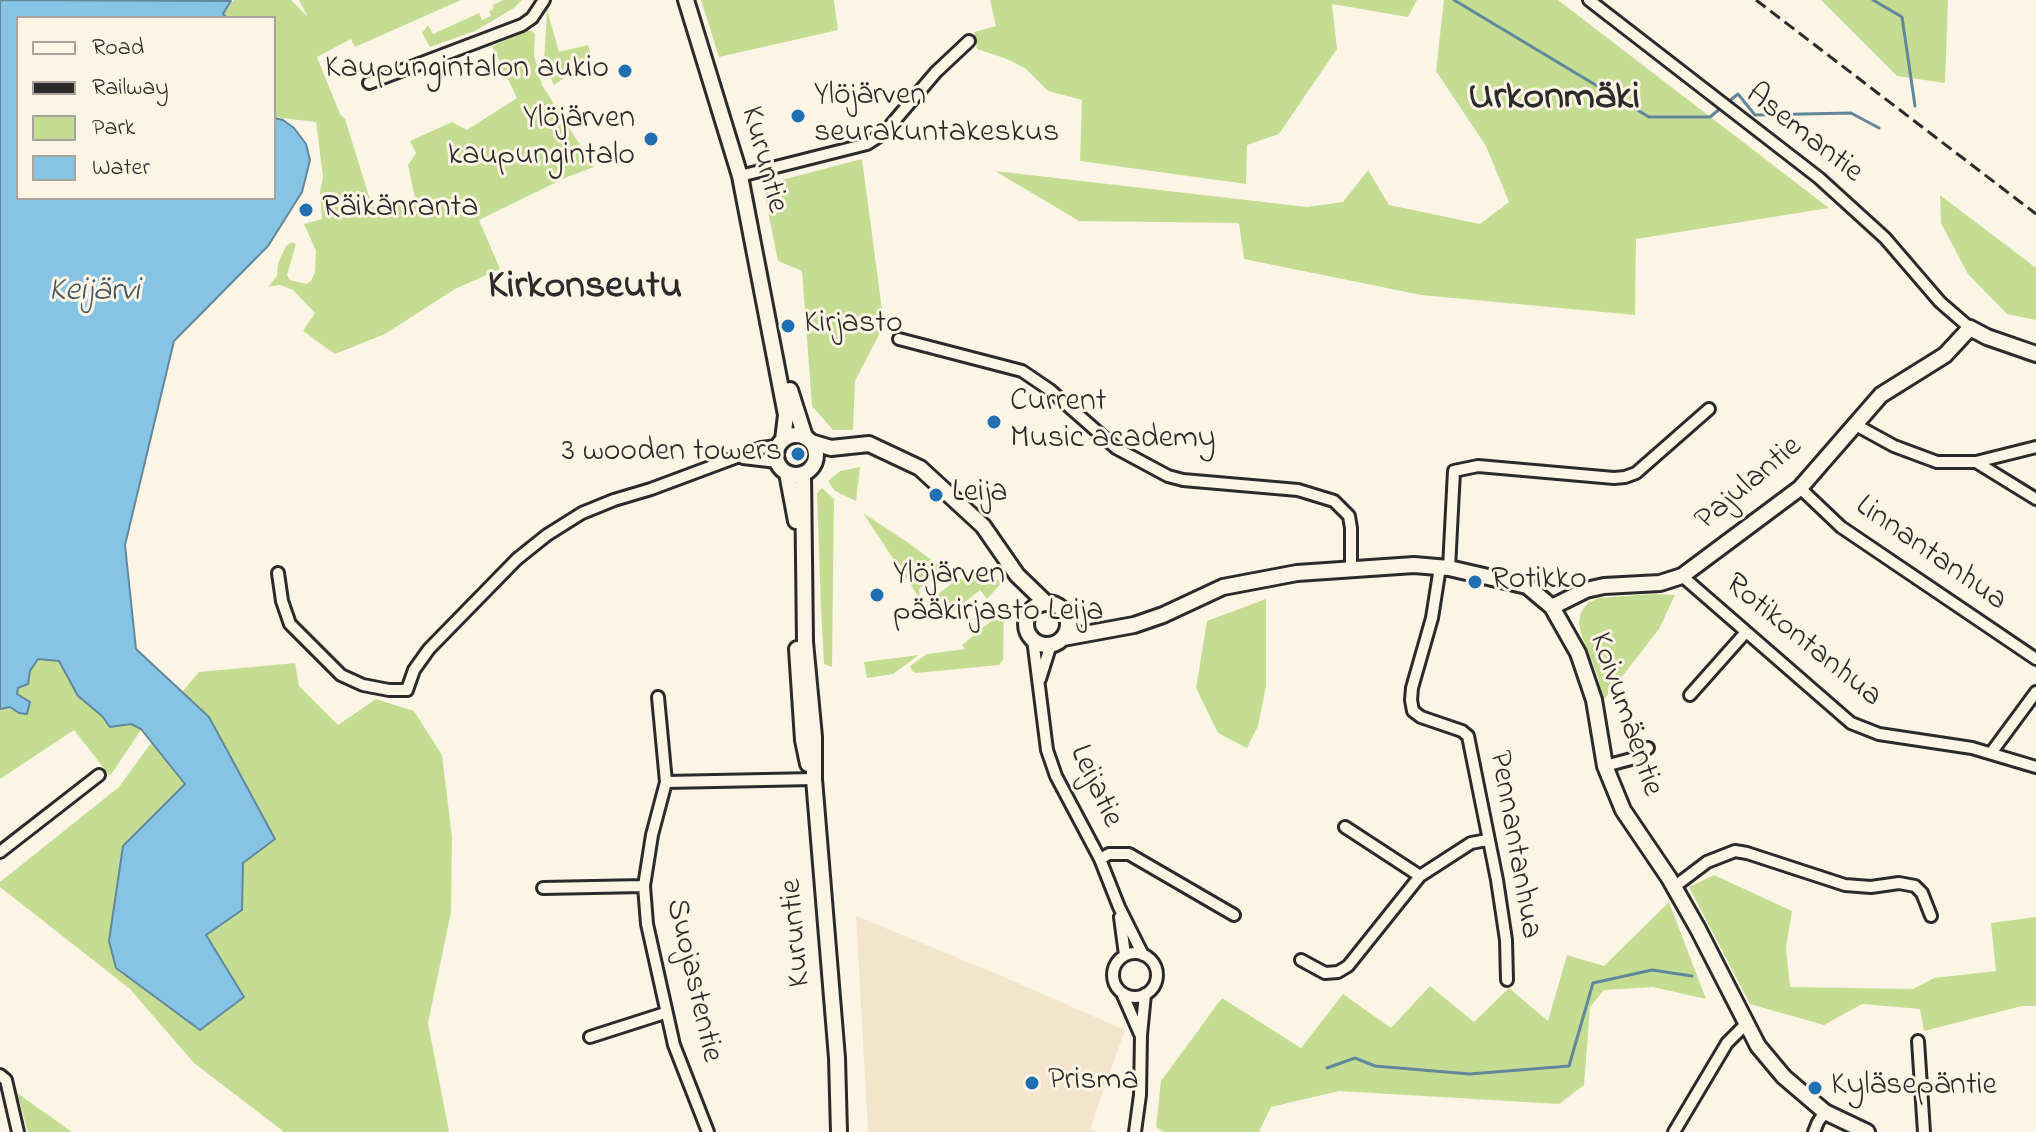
<!DOCTYPE html>
<html>
<head>
<meta charset="utf-8">
<style>
  body { margin:0 }
  #map { position:relative; width:2036px; height:1132px; overflow:hidden; background:#fcf5e5; font-family:"Indie Flower",sans-serif }
  canvas { display:block }
  .legend { position:absolute; left:16px; top:16px; width:260px; height:184px; box-sizing:border-box; background:#fcf5e5; border:2px solid #a8a49b; margin:0; padding:10px 14px; list-style:none; font-size:24px; color:#2b2b2b }
  .legend li { display:flex; align-items:center; gap:16px; height:40px }
  .legend b { width:40px; border:2px solid #a8a49b }
</style>
</head>
<body>
<div id="map">
<canvas width="2036" height="1132"></canvas>
<ul class="legend">
<li><b style="height:10px;background:#fcf5e5"></b>Road</li>
<li><b style="height:10px;background:#2b2b2b"></b>Railway</li>
<li><b style="height:22px;background:#c5dd93"></b>Park</li>
<li><b style="height:22px;background:#86c4e6"></b>Water</li>
</ul>
</div>
<script>
const g = document.querySelector('canvas').getContext('2d');
g.lineJoin = 'round';
function fillPath(path, color) {
  g.fillStyle = color;
  g.fill(path, 'evenodd');
}
function toPath(rows) {
  const path = new Path2D();
  for (const r of rows) {
    if (r.length === 3) {
      path.moveTo(r[0] + r[2], r[1]);
      path.arc(r[0], r[1], r[2], 0, 2 * Math.PI);
      continue;
    }
    path.moveTo(r[0], r[1]);
    for (let i = 2; i < r.length; i += 2) path.lineTo(r[i], r[i + 1]);
  }
  return path;
}
function strokePath(path, color, width, dash) {
  g.strokeStyle = color;
  g.lineWidth = width;
  g.lineCap = dash ? 'butt' : 'round';
  g.setLineDash(dash || []);
  g.stroke(path);
}
function write(font, color, halo, rows, align = 'center') {
  g.font = font + ' "Indie Flower",sans-serif';
  g.lineWidth = 6;
  g.setLineDash([]);
  g.textBaseline = 'middle';
  g.strokeStyle = halo;
  g.fillStyle = color;
  for (const [text, x, y, turn = 0] of rows) {
    g.save();
    g.translate(x, y);
    g.rotate((+turn || 0) * Math.PI / 180);
    g.textAlign = isNaN(turn) ? turn : align;
    if (halo) g.strokeText(text, 0, 0);
    g.fillText(text, 0, 0);
    g.restore();
  }
}
fillPath(toPath([
  [856,916,997,974,1125,1030,1090,1129,1097,1132,868,1132]
]), '#f3e5cc');
fillPath(toPath([
  [234,0,291,0,308,17,299,0,461,0,355,47,351,39,317,57,340,114,345,119,373,209,415,198,408,165,416,153,410,141,452,122,467,130,517,98,492,46,527,31,532,31,535,34,534,55,542,85,594,167,567,177,479,220,500,269,455,289,385,334,335,354,303,331,315,313,293,290,280,285,268,287,277,276,278,263,286,246,292,242,296,244,287,275,290,280,306,284,311,281,315,272,316,251,304,224,322,219,320,192,323,177,316,122,274,117,274,18,227,18,223,14],
  [503,0,522,0,514,8,475,31,430,47,422,33,428,25,433,34,479,13,482,20,491,16,489,11,494,9,493,5],
  [701,0,834,0,838,30,719,57],
  [990,0,1417,0,1408,17,1332,4,1337,49,1279,134,1247,145,1246,184,1080,161,1082,100,1048,91,1026,69,1007,59,977,49,974,32,996,26],
  [1444,0,1558,0,1829,208,1636,239,1635,315,1421,295,1244,259,1239,223,1079,221,995,171,1307,207,1343,202,1368,170,1389,205,1480,224,1509,202,1486,146,1436,71],
  [1821,0,1948,0,1945,83,1897,76],
  [547,9,559,52,588,45,592,59,554,85,544,63],
  [862,159,884,325,855,381,853,430,833,430,812,406,802,271,778,261,764,192,774,182],
  [1940,195,2036,268,2036,320,2007,314,1968,274,1941,223],
  [860,467,856,501,835,491,828,481,840,471],
  [822,488,834,499,832,667,824,664,821,609,817,493],
  [863,513,910,544,948,572,936,582,932,578,919,589,920,599],
  [958,579,964,579,1004,580,987,599,980,590,942,620,927,602],
  [1653,594,1675,595,1659,629,1603,701,1598,677,1581,634,1579,623,1581,612,1588,603,1599,598],
  [1266,599,1266,686,1258,726,1247,748,1218,733,1196,688,1207,621],
  [1001,613,1004,614,1003,660,999,665,916,673,912,671,910,666,927,654,965,649,962,645],
  [136,649,182,692,199,672,295,663,299,686,338,725,376,699,414,711,442,755,452,837,451,912,428,1023,449,1132,284,1132,194,1063,130,989,0,887,0,882,119,787,151,743,141,730,110,776,74,730,0,779,0,709,10,707,19,713,18,688,28,684,30,671,38,659,59,661],
  [919,655,893,674,867,678,864,662],
  [1714,875,1792,911,1786,947,1790,987,1913,989,1934,978,1996,971,1991,923,2036,917,2036,1006,2022,1006,1924,1031,1920,1009,1862,1004,1824,1025,1750,1004,1689,887],
  [1669,902,1706,999,1653,987,1604,990,1590,1007,1584,1085,1559,1104,1339,1091,1271,1107,1259,1132,1164,1132,1156,1127,1161,1081,1222,998,1301,1048,1343,994,1391,1028,1430,986,1474,1022,1509,988,1548,1021,1567,955,1604,966],
  [17,1093,72,1132,28,1132]
]), '#c5dd93');
const water = toPath([
  [0,0,231,1,223,14,227,18,18,18,18,198,274,198,274,118,283,120,294,128,306,144,310,160,302,192,268,246,174,341,125,545,136,649,209,717,275,839,243,863,242,910,206,935,244,997,200,1030,116,968,109,941,123,846,185,784,141,729,131,724,110,727,102,716,78,696,59,661,38,659,30,671,28,684,18,688,17,694,30,702,27,714,19,713,10,707,0,709,0,0]
]);
fillPath(water, '#86c4e6');
strokePath(water, '#62879b', 2);
strokePath(toPath([
  [1454,0,1649,117,1710,117,1722,107],
  [1873,0,1902,17,1915,106],
  [1728,102,1738,94,1755,115,1851,113,1879,128],
  [1327,1068,1355,1058,1375,1066,1470,1074,1569,1066,1593,983,1652,970,1692,976]
]), '#62879b', 3);
const street = toPath([
  [1589,0,1819,178,1885,238,1940,302,1970,328],
  [369,83,522,25,532,18,544,0],
  [740,176,867,144,884,133,936,72,969,41],
  [899,339,1022,371,1050,390,1116,448,1168,476,1183,480,1298,490,1334,501,1349,516,1351,528,1351,567],
  [1854,424,1894,446,1937,462,1976,462,2036,447],
  [743,458,777,462],
  [1976,462,2036,499],
  [1800,488,1841,527,2036,659],
  [1440,567,1432,618,1412,688,1411,700,1413,711,1421,717,1462,731,1468,736,1497,880,1506,940,1507,980],
  [1449,568,1454,471,1478,466,1614,478,1625,477,1636,473,1709,409],
  [278,573,282,601,290,624,341,675,363,685,389,690,407,690,414,670,429,649,517,559,547,535,582,513,614,500,651,489,761,448,778,446],
  [1682,576,1851,723,1879,734,1972,748,2036,767],
  [1033,639,1047,750,1056,776,1100,859,1119,907,1143,955],
  [1040,679,1051,644],
  [1690,695,1746,632],
  [658,697,666,782,652,835,644,886,647,924,674,1045,708,1132],
  [1991,753,2036,692],
  [1605,766,1635,758,1648,748],
  [666,782,814,779],
  [1345,827,1420,876],
  [0,852,99,775],
  [1100,859,1109,854,1129,854,1234,915],
  [1674,887,1707,862,1735,851,1747,853,1845,885,1871,887,1899,883,1915,886,1922,893,1931,916],
  [543,888,644,886],
  [1120,917,1125,955],
  [1135,975,22],
  [1301,960,1325,973,1338,972,1348,966,1420,876,1471,843,1487,840],
  [1122,993,1140,1034],
  [590,1037,665,1013],
  [1918,1041,1924,1132],
  [0,1075,6,1080,18,1132],
  [1135,1132,1140,1095,1141,1035,1145,994],
  [1674,1132,1727,1043,1747,1023],
  [1814,1132,1818,1122,1825,1112]
]);
const secondary = toPath([
  [686,0,740,176,786,415,783,440],
  [790,390,805,437],
  [796,455,20],
  [811,442,831,448,869,444,920,468,983,526,1017,575,1046,603],
  [787,473,796,521],
  [803,474,805,642,814,737,814,779,837,1058,839,1132],
  [1047,624,21],
  [1552,607,1586,590,1604,586,1660,583,1682,576,1800,488,1881,395,1945,355,1970,328,1987,337,2036,354],
  [1063,638,1134,625,1163,615,1223,587,1297,573,1414,565,1449,568,1527,586,1552,607,1578,653,1594,700,1605,766,1623,810,1669,878,1698,929,1758,1046,1784,1077,1825,1112,1867,1132],
  [797,649,803,740,808,764]
]);
strokePath(street, '#2b2b2b', 16);
strokePath(secondary, '#2b2b2b', 20);
strokePath(street, '#fcf5e5', 10);
strokePath(secondary, '#fcf5e5', 14);
strokePath(toPath([
  [1756,0,2036,214]
]), '#2b2b2b', 3, [12, 6]);
for (const [x, y, r, color] of [
  [625,71,8,"#1f6fb2"],
  [798,116,8,"#1f6fb2"],
  [651,139,8,"#1f6fb2"],
  [306,210,8,"#1f6fb2"],
  [788,326,8,"#1f6fb2"],
  [994,422,8,"#1f6fb2"],
  [798,454,8,"#1f6fb2"],
  [936,495,8,"#1f6fb2"],
  [1475,582,8,"#1f6fb2"],
  [877,595,8,"#1f6fb2"],
  [1032,1083,8,"#1f6fb2"],
  [1815,1088,8,"#1f6fb2"]
]) {
  const dot = new Path2D();
  dot.arc(x, y, r, 0, 2 * Math.PI);
  g.fillStyle = color;
  g.fill(dot);
  strokePath(dot, '#fcf5e5', 3);
}
write('32px', '#2b2b2b', '#fcf5e5', [
  ["Kaupungintalon aukio",609,71,"right"],
  ["Ylöjärven",814,98],
  ["seurakuntakeskus",814,135],
  ["Ylöjärven",635,121,"right"],
  ["kaupungintalo",635,158,"right"],
  ["Räikänranta",322,210],
  ["Kirjasto",804,326],
  ["Current",1010,404],
  ["Music academy",1010,441],
  ["3 wooden towers",782,454,"right"],
  ["Leija",952,495],
  ["Ylöjärven",893,577],
  ["pääkirjasto Leija",893,614],
  ["Rotikko",1491,582],
  ["Prisma",1048,1083],
  ["Kyläsepäntie",1831,1088]
], 'left');
write('32px', '#2b2b2b', '#fcf5e5', [
  ["Asemantie",1803,135,38],
  ["Kuruntie",762,160,75],
  ["Pajulantie",1750,485,-40],
  ["Linnantanhua",1930,555,35],
  ["Rotikontanhua",1802,642,39],
  ["Koivumäentie",1624,715,71],
  ["Leijatie",1094,787,65],
  ["Pennantanhua",1513,845,80],
  ["Kuruntie",798,933,-95],
  ["Suojastentie",692,981,77]
]);
write('italic 34px', '#465963', '#fcf5e5', [
  ["Keijärvi",94,293]
]);
write('bold 40px', '#2b2b2b', '#fcf5e5', [
  ["Urkonmäki",1554,100],
  ["Kirkonseutu",585,289]
]);
</script>
</body>
</html>
